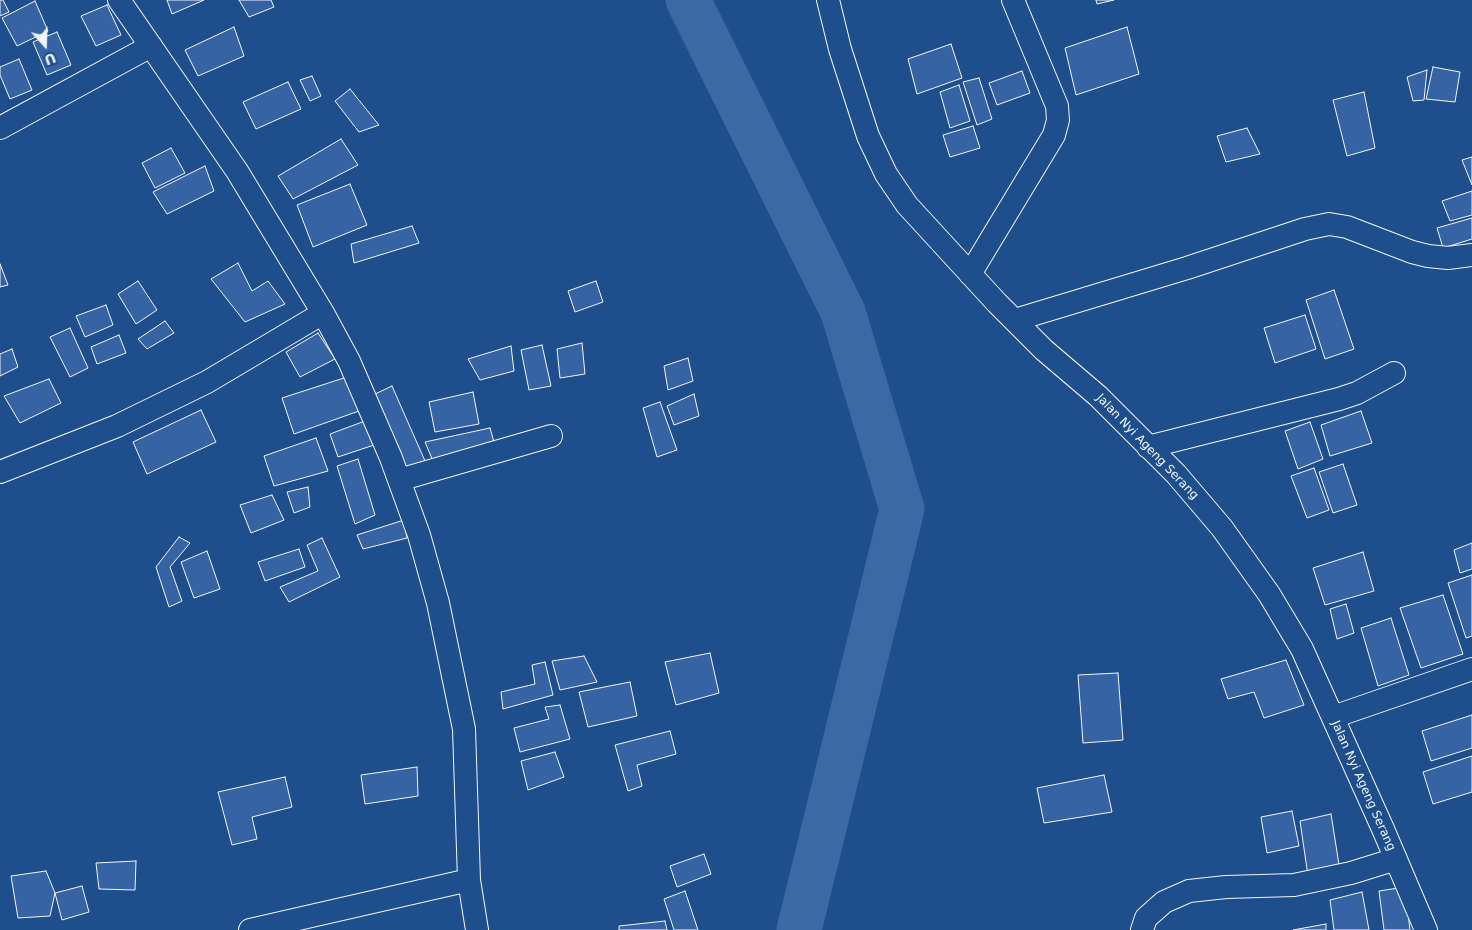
<!DOCTYPE html>
<html>
<head>
<meta charset="utf-8">
<style>
  body { margin:0 }
  #map { position:relative; width:1472px; height:930px; overflow:hidden; background:#1f4e8c; font-family:"DejaVu Sans",sans-serif }
  canvas { display:block }
  .north { position:absolute; left:20px; top:20px; width:50px; height:50px; -webkit-text-stroke:4px #1f4e8c; paint-order:stroke; rotate:160deg; font-size:14px; font-weight:700; line-height:20px; text-align:center; color:#f2f6ff }
  .north::after { content:''; display:block; margin:auto; width:18px; height:22px; background:#f2f6ff; clip-path:polygon(50% 0,100% 100%,50% 72%,0 100%) }
</style>
</head>
<body>
<div id="map">
<canvas width="1472" height="930"></canvas>
<div class="north">U</div>
</div>
<script>
const g = document.querySelector('canvas').getContext('2d');
g.lineJoin = 'round';
function toPath(rows) {
  const path = new Path2D();
  for (const r of rows) {
    path.moveTo(r[0], r[1]);
    for (let i = 2; i < r.length; i += 2) path.lineTo(r[i], r[i + 1]);
  }
  return path;
}
function strokePath(path, color, width, dash) {
  g.strokeStyle = color;
  g.lineWidth = width;
  g.lineCap = dash ? 'butt' : 'round';
  g.setLineDash(dash || []);
  g.stroke(path);
}
function fillPath(path, color) {
  g.fillStyle = color;
  g.fill(path, 'evenodd');
}
function write(font, color, halo, rows, align = 'center') {
  g.font = font + ' "DejaVu Sans",sans-serif';
  g.lineWidth = 4;
  g.setLineDash([]);
  g.textBaseline = 'middle';
  g.strokeStyle = halo;
  g.fillStyle = color;
  for (const [text, x, y, turn = 0] of rows) {
    g.save();
    g.translate(x, y);
    g.rotate((+turn || 0) * Math.PI / 180);
    g.textAlign = isNaN(turn) ? turn : align;
    if (halo) g.strokeText(text, 0, 0);
    g.fillText(text, 0, 0);
    g.restore();
  }
}
strokePath(toPath([
  [688,0,843,312,902,509,799,930]
]), '#3b69a3', 45);
const building = toPath([
  [0,0,3,0,9,12,0,16,0,0],
  [167,0,204,0,172,14,167,0],
  [239,0,271,0,274,7,249,17,239,0],
  [1096,0,1114,0,1097,4,1096,0],
  [35,1,48,31,17,46,2,18,35,1],
  [107,5,121,35,96,46,81,16,107,5],
  [234,27,244,56,198,76,185,50,234,27],
  [1127,27,1139,74,1076,95,1065,48,1127,27],
  [57,32,71,65,47,75,33,42,57,32],
  [951,44,962,78,917,94,908,59,951,44],
  [19,59,32,90,10,99,0,75,0,67,19,59],
  [1433,67,1460,72,1455,102,1426,99,1433,67],
  [1427,70,1424,100,1413,101,1407,77,1427,70],
  [1022,71,1030,93,997,105,989,83,1022,71],
  [312,76,321,96,310,101,300,80,312,76],
  [979,78,992,119,977,125,963,82,979,78],
  [288,82,301,109,256,129,243,102,288,82],
  [959,85,970,121,950,128,940,92,959,85],
  [350,89,379,125,359,132,335,101,350,89],
  [1364,92,1375,148,1347,156,1333,100,1364,92],
  [973,126,980,148,950,157,943,135,973,126],
  [1247,128,1260,154,1226,162,1217,136,1247,128],
  [341,139,358,165,293,199,278,176,341,139],
  [171,148,185,173,155,188,142,163,171,148],
  [1472,157,1472,185,1462,160,1472,157],
  [205,166,214,191,167,214,153,192,205,166],
  [350,184,367,225,313,247,297,205,350,184],
  [1472,191,1472,215,1450,221,1442,201,1472,191],
  [1472,218,1472,239,1443,248,1437,228,1472,218],
  [412,226,419,243,354,263,351,244,412,226],
  [238,263,252,291,268,281,285,304,245,322,211,279,238,263],
  [0,264,8,285,0,287,0,264],
  [138,281,157,310,136,324,118,294,138,281],
  [596,281,603,302,575,312,568,291,596,281],
  [1334,290,1354,349,1325,359,1306,300,1334,290],
  [106,305,113,325,85,337,76,316,106,305],
  [1305,315,1316,349,1275,363,1264,328,1305,315],
  [165,321,174,333,147,349,138,339,165,321],
  [70,328,88,368,70,377,50,337,70,328],
  [318,333,335,359,300,377,286,352,318,333],
  [119,335,126,353,97,364,91,347,119,335],
  [582,343,585,374,560,378,557,349,582,343],
  [542,345,551,386,529,390,521,350,542,345],
  [511,346,514,371,480,380,468,359,511,346],
  [12,349,18,367,0,376,0,354,12,349],
  [688,358,693,381,668,390,664,366,688,358],
  [347,377,359,411,294,434,282,398,347,377],
  [49,379,61,403,20,423,4,396,49,379],
  [392,386,425,461,404,470,373,395,392,386],
  [473,392,479,424,435,432,429,402,473,392],
  [694,394,699,416,674,425,667,406,694,394],
  [660,402,677,450,657,457,643,408,660,402],
  [201,410,216,442,147,474,133,442,201,410],
  [1361,411,1372,443,1330,456,1321,425,1361,411],
  [373,418,380,443,338,457,330,434,373,418],
  [1310,422,1323,459,1298,469,1285,431,1310,422],
  [490,428,494,442,433,461,425,442,490,428],
  [316,438,328,471,274,486,264,456,316,438],
  [358,459,375,515,355,524,337,466,358,459],
  [1343,464,1357,505,1333,513,1319,472,1343,464],
  [1314,468,1329,510,1307,518,1291,476,1314,468],
  [308,487,310,507,294,513,287,492,308,487],
  [272,495,284,520,251,533,240,505,272,495],
  [404,520,407,538,363,549,357,535,404,520],
  [179,537,190,543,170,567,182,601,169,607,156,567,179,537],
  [322,538,340,577,289,602,280,587,318,571,307,545,322,538],
  [1472,543,1472,569,1460,573,1454,550,1472,543],
  [299,549,305,567,265,581,258,562,299,549],
  [207,551,220,589,194,598,181,562,207,551],
  [1363,552,1374,591,1325,605,1313,568,1363,552],
  [1472,575,1472,636,1466,638,1448,583,1472,575],
  [1443,595,1463,654,1421,668,1400,608,1443,595],
  [1346,604,1354,633,1337,639,1330,609,1346,604],
  [1391,618,1409,675,1378,686,1361,628,1391,618],
  [710,653,719,693,676,705,665,662,710,653],
  [584,656,597,682,560,690,552,661,584,656],
  [1286,660,1304,705,1264,718,1254,692,1228,699,1221,679,1286,660],
  [545,662,553,695,503,709,501,692,535,684,532,665,545,662],
  [1118,673,1123,740,1083,743,1078,675,1118,673],
  [630,682,637,716,588,727,579,692,630,682],
  [560,705,570,739,520,752,514,728,549,719,545,707,560,705],
  [1472,715,1472,748,1431,761,1422,731,1472,715],
  [670,731,676,754,637,765,642,786,628,791,615,745,670,731],
  [555,752,564,777,528,790,521,761,555,752],
  [1472,756,1472,792,1433,804,1423,772,1472,756],
  [417,767,418,796,365,804,361,775,417,767],
  [1104,775,1112,812,1044,823,1037,788,1104,775],
  [285,777,292,807,252,817,257,839,232,845,218,792,285,777],
  [1292,811,1299,846,1267,853,1261,817,1292,811],
  [1331,814,1340,871,1308,876,1300,821,1331,814],
  [704,854,711,874,677,887,670,866,704,854],
  [136,861,135,890,99,889,96,863,136,861],
  [46,871,55,893,50,916,18,918,11,876,46,871],
  [82,886,89,912,62,920,55,893,82,886],
  [1405,887,1410,930,1384,930,1379,891,1405,887],
  [685,891,698,930,674,930,664,899,685,891],
  [1362,892,1369,930,1334,930,1330,900,1362,892],
  [665,921,667,930,619,930,619,926,665,921],
  [1326,924,1326,930,1293,930,1326,924]
]);
fillPath(building, '#3563a3');
strokePath(building, '#f2f6ff', 1);
const street = toPath([
  [119,0,237,171,323,313,349,361,391,458,419,535,438,603,464,729,469,880,477,930],
  [828,0,840,49,868,136,886,174,907,205,997,303,1044,350,1098,396,1176,474,1222,528,1269,594,1302,649,1383,829,1426,930],
  [0,128,151,46],
  [970,274,1054,135,1058,120,1057,106,1013,0],
  [1015,320,1187,268,1305,229,1329,224,1347,227,1412,252,1428,256,1448,258,1472,255],
  [1148,447,1339,399,1357,393,1394,373],
  [0,472,117,426,207,382,323,313],
  [399,480,551,436],
  [1333,717,1472,669],
  [250,930,469,880],
  [1142,930,1146,918,1164,902,1189,891,1226,887,1294,885,1351,873,1396,859]
]);
strokePath(street, '#f2f6ff', 24);
strokePath(street, '#1f4e8c', 22);
write('12px', '#f2f6ff', '#1f4e8c', [
  ["Jalan Nyi Ageng Serang",1147,447,46],
  ["Jalan Nyi Ageng Serang",1363,786,66]
]);
</script>
</body>
</html>
